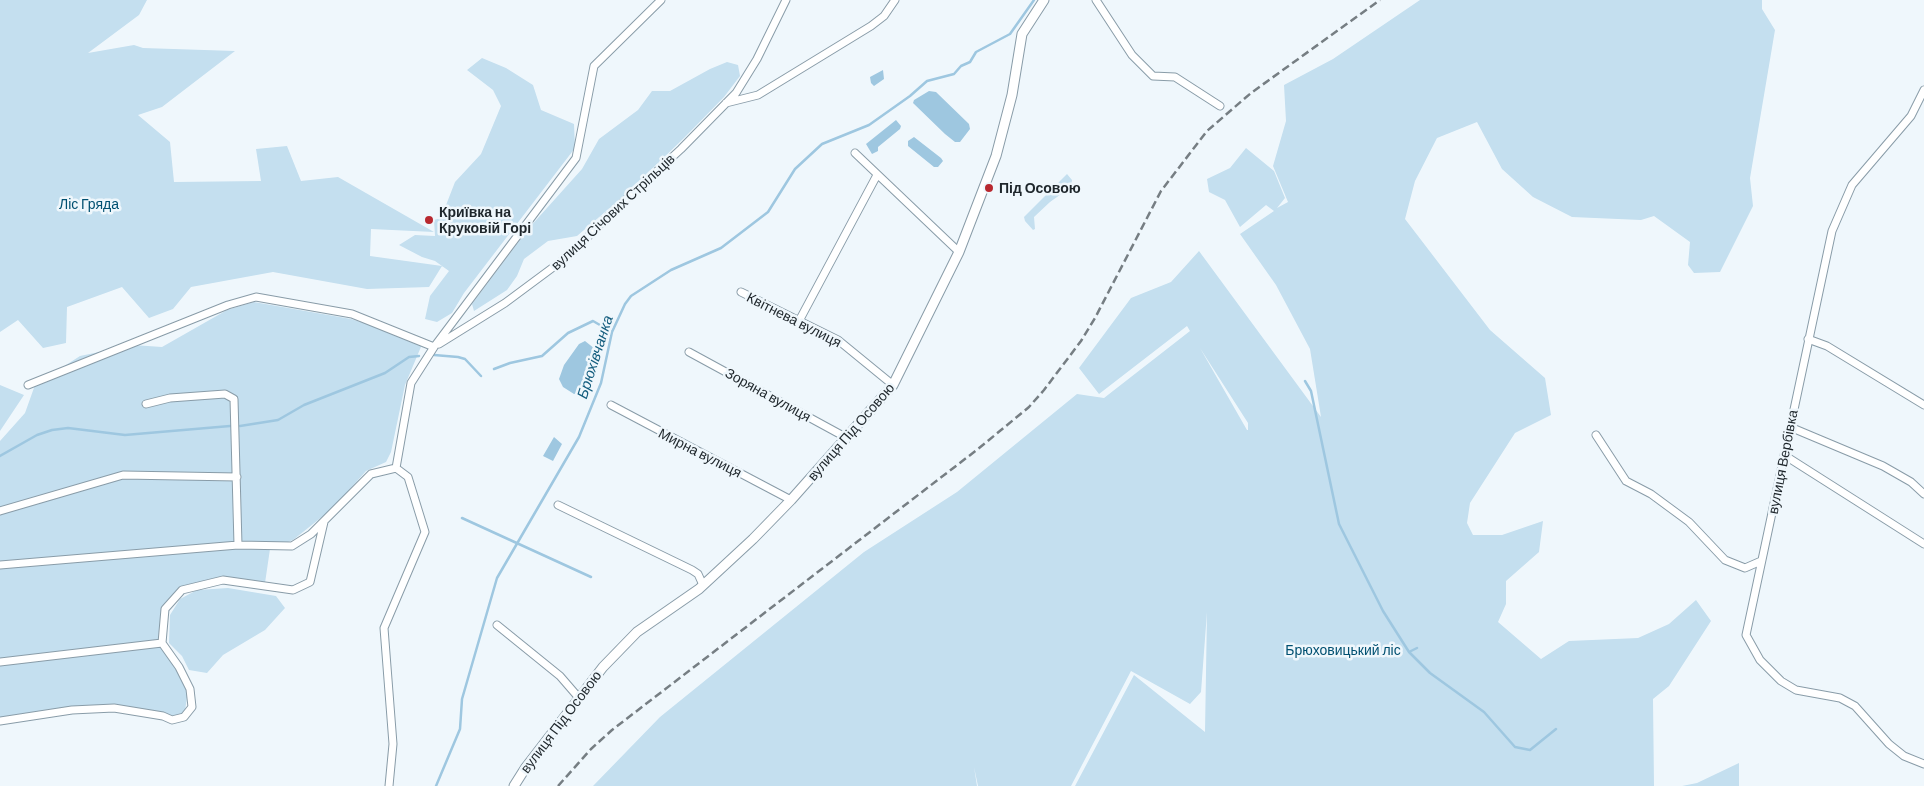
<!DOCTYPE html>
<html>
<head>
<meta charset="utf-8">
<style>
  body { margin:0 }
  canvas { display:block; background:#eff7fc }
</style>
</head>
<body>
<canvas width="1924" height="786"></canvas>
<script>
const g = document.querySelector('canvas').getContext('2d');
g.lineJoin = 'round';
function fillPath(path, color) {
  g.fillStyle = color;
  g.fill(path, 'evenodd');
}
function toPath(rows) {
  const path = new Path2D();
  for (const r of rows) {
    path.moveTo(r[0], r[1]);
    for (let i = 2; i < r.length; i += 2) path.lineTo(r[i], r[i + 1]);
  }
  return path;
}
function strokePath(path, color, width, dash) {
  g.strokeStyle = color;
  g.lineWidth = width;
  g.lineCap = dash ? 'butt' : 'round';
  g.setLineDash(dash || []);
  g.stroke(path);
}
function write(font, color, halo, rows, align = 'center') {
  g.font = font + ' Barlow,sans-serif';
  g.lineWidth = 5;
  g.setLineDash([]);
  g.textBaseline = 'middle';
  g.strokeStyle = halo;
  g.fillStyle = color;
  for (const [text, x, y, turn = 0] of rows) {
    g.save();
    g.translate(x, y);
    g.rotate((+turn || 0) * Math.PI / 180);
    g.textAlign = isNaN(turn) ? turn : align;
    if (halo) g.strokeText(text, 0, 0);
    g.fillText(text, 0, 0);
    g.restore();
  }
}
fillPath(toPath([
  [0,0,147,0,139,15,88,53,134,45,143,48,235,51,162,107,138,115,170,142,174,182,261,181,256,149,287,146,301,181,338,177,434,232,371,229,370,256,442,266,429,287,367,289,273,272,191,287,173,309,149,318,122,287,67,307,66,343,43,348,18,320,0,332],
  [1420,0,1762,0,1762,9,1775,30,1750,178,1753,206,1720,272,1694,273,1688,265,1690,242,1654,216,1641,220,1572,217,1533,197,1502,169,1477,122,1437,138,1415,181,1405,219,1490,330,1545,378,1551,415,1515,433,1470,503,1467,523,1473,535,1502,535,1543,521,1539,552,1506,581,1506,604,1498,622,1541,659,1569,641,1638,638,1669,624,1696,600,1711,621,1669,686,1653,699,1654,786,1075,786,1134,675,1205,732,1207,612,1201,692,1190,704,1131,671,1071,786,978,786,974,767,977,786,593,786,660,717,864,552,957,492,1077,394,1104,398,1190,331,1187,326,1099,394,1079,368,1131,298,1171,282,1199,251,1321,417,1310,349,1276,285,1240,234,1274,211,1266,205,1240,227,1225,200,1209,192,1207,179,1230,168,1246,148,1274,171,1285,198,1277,208,1288,202,1273,166,1286,121,1284,85,1333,59],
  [1200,348,1248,423,1248,430,1247,430],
  [482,58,506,68,533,85,541,110,574,124,575,148,464,293,452,313,437,322,425,319,430,296,449,271,435,261,422,257,399,245,415,235,435,236,434,220,441,218,455,182,481,154,501,106,493,90,467,70],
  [727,62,738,65,740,76,724,97,684,138,625,195,577,236,548,241,524,259,517,276,507,290,474,311,472,304,529,228,582,169,599,139,638,110,652,91,670,91,710,69],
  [1067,174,1072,180,1071,187,1050,202,1034,217,1035,229,1033,230,1025,221,1024,217],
  [254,302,351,319,423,342,405,385,391,452,386,462,366,471,333,508,293,540,270,549,265,583,224,577,181,588,162,608,158,640,177,668,188,691,184,717,94,706,0,719,0,441,25,413,35,385,80,356,133,345,162,347,227,310],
  [0,385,24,395,0,431],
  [228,588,276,596,285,608,265,630,223,655,207,673,189,670,182,656,169,643,170,615,180,599,197,590],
  [1739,763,1739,786,1682,786,1697,783]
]), '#c4dfef');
fillPath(toPath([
  [883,70,884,79,874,86,871,83,870,77],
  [929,91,936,92,969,124,970,129,960,142,955,142,945,134,913,103,914,100],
  [896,120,901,126,900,129,878,147,878,151,872,154,866,144],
  [914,137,941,158,943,161,938,167,934,167,908,146,908,141],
  [585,341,595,349,598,354,597,361,588,385,582,392,574,394,563,387,559,379,564,365,579,344],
  [554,437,562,444,553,461,543,456]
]), '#9ec7e0');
strokePath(toPath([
  [434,355,458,357,465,359,481,376],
  [494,369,510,363,542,356,568,333,593,321,612,332],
  [1305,381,1311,391,1339,524,1383,611,1409,652,1430,673,1484,712,1515,747,1530,750,1556,729],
  [240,426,278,420,304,405,385,373,409,357,419,356],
  [0,456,37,435,52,430,68,428,125,435,230,426],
  [462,518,591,577],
  [1409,652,1417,648],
  [436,786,460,729,462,699,497,578,579,437,601,383,612,332,625,304,631,296,671,270,721,248,768,212,795,169,822,144,869,125,910,96,927,81,954,74,961,66,970,62,976,52,1010,34,1034,0]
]), '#9ec7e0', 2.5);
const minor = toPath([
  [1096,0,1132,55,1153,76,1175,77,1220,106],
  [1924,90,1911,116,1852,185,1832,231,1746,635,1760,660,1781,681,1796,690,1840,698,1855,706,1889,744,1904,756,1924,764],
  [726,103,758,95,871,26,884,16,895,0],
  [855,153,959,252],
  [741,292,838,340,893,385],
  [799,321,877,175],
  [1808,339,1827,346,1924,405],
  [439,344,505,303,571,254,605,219,681,149,736,93,757,59,786,0],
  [689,352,847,438],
  [28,385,228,305,256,297,352,314,434,347],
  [146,404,170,398,225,394,234,399,238,545],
  [611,405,791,500],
  [1790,427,1883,466,1911,482,1924,494],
  [1596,435,1626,481,1651,494,1689,522,1725,560,1745,568,1761,561],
  [1784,455,1924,544],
  [558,505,692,570,698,574,703,585],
  [0,511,123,475,237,477],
  [0,565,238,545,292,546,311,534,371,474,396,468],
  [497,625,560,676,579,698],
  [0,662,162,643,165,609,182,590,223,580,293,590,310,582,324,522],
  [0,721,72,710,114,708,163,716,172,720,184,717,192,707,190,689,179,667,162,643],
  [389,786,393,744,384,628,425,532,408,477,396,468,411,383,434,347,576,158,594,66,661,0]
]);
const tertiary = toPath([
  [514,786,526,767,603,667,637,632,699,589,753,539,791,500,893,385,959,252,996,156,1012,95,1022,34,1044,0]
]);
strokePath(minor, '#899ca8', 9);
strokePath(tertiary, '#899ca8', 11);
strokePath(minor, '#fff', 7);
strokePath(tertiary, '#fff', 9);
strokePath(toPath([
  [558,786,591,749,612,730,978,449,1029,407,1044,390,1081,341,1095,318,1161,191,1207,131,1251,93,1380,0]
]), '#767e83', 2.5, [8, 4]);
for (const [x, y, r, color] of [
  [989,188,5,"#b8282f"],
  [429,220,5,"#b8282f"]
]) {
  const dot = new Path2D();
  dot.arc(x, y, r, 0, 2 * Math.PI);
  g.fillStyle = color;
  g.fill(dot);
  strokePath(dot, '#eff7fc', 2);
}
write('bold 14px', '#1e262b', '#eff7fc', [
  ["Під Осовою",999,188],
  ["Криївка на",439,212],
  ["Круковій Горі",439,228]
], 'left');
write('14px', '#005071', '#eff7fc', [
  ["Ліс Гряда",89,204],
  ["Брюховицький ліс",1343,650]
]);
write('14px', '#1e262b', '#eff7fc', [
  ["вулиця Січових Стрільців",613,212,-43],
  ["Квітнева вулиця",794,320,27],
  ["Зоряна вулиця",768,395,29],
  ["вулиця Під Осовою",851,432,-49],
  ["Мирна вулиця",700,453,27],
  ["вулиця Вербівка",1783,462,-79],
  ["вулиця Під Осовою",561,722,-53]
]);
write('italic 15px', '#145d7e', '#eff7fc', [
  ["Брюхівчанка",595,357,-72]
]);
</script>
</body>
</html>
